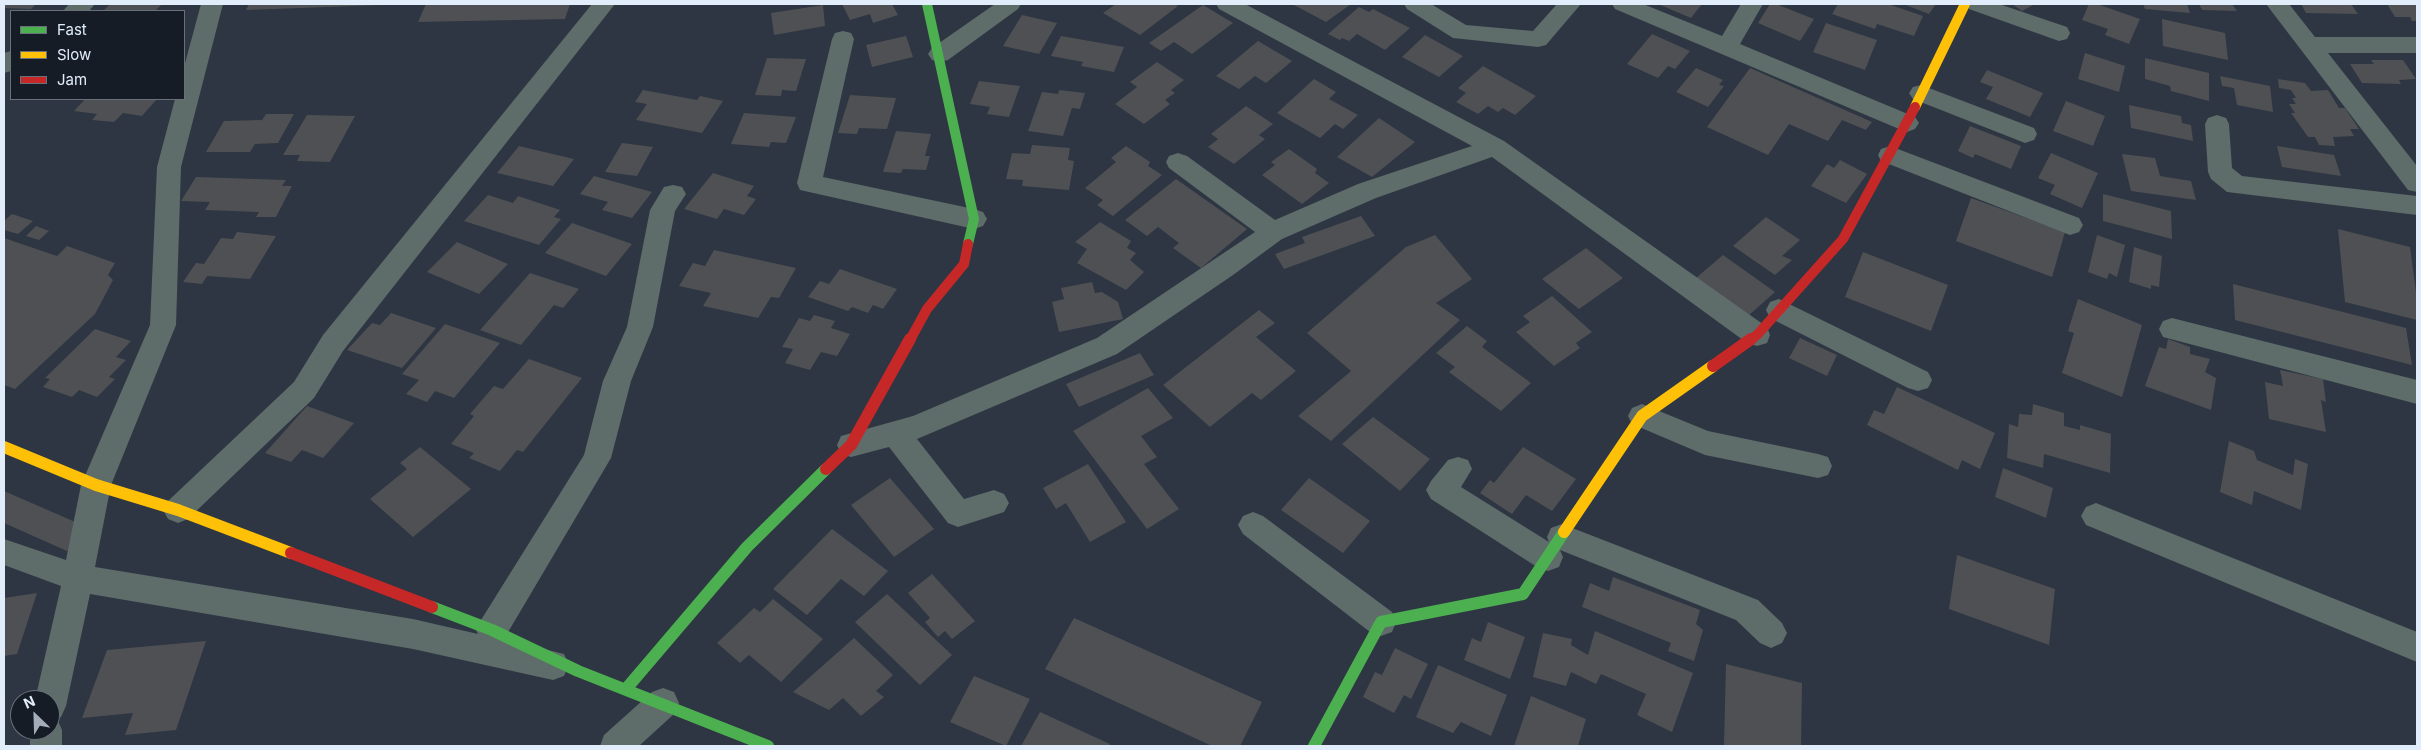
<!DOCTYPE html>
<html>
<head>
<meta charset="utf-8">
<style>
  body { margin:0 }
  #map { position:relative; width:2421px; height:750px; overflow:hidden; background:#2d3642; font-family:Inter,sans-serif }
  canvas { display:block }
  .frame { position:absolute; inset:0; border:5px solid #e2edfb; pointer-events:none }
  .legend { position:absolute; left:10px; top:10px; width:175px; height:90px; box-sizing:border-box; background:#151c26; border:1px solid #67707b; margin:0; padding:6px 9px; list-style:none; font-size:15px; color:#e2edfb }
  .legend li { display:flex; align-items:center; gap:10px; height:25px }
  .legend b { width:25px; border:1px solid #67707b }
  .north { position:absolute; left:10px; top:690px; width:50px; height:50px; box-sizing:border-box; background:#151c26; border:1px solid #67707b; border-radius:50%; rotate:336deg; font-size:14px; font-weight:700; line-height:20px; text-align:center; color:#e2edfb }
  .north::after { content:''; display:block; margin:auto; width:18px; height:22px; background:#a3adba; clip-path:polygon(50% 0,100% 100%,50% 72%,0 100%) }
</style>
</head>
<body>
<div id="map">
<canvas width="2421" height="750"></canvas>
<div class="frame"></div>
<ul class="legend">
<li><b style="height:6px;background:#4caf50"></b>Fast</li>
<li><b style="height:6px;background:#ffc107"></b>Slow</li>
<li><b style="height:6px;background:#c62828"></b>Jam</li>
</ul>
<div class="north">N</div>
</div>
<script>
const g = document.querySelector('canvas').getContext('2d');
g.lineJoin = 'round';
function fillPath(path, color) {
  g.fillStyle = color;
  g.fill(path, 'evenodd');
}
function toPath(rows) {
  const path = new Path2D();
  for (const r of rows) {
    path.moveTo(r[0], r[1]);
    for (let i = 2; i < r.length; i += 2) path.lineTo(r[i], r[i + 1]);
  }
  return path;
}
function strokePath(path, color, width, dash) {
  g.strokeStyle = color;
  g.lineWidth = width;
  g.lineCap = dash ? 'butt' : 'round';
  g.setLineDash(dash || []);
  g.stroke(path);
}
fillPath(toPath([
  [4,4,36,4,31,9,4,8],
  [110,4,162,4,155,11,103,11],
  [249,4,381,4,381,5,246,10],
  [426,4,570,4,565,19,418,22],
  [842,4,892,4,898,15,873,23,870,14,850,20],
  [1116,4,1174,4,1178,6,1140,35,1103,13],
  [1296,4,1351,4,1326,22,1294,5],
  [1658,4,1702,4,1691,18],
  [1770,4,1776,4,1814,19,1800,41,1758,23],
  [1838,4,1888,4,1923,16,1914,36,1877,24,1875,29,1832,14],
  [1903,4,1936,4,1929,14],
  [2012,4,2035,4,2022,11],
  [2089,4,2097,4,2140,19,2129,44,2105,35,2108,29,2082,20],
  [2143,4,2187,4,2190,13,2145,9],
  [2199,4,2232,4,2237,11,2202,10],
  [2301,4,2351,4,2358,14,2306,13],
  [2387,4,2417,4,2417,21,2412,21,2410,17,2395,17],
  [823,5,825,26,774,35,771,13],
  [1203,5,1233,23,1192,54,1174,42,1161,51,1149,43],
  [1359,7,1369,12,1373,9,1410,28,1385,50,1357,34,1349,41,1342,38,1340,40,1328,34],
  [1022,15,1057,23,1039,54,1003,46],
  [2162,19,2225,33,2228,60,2163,46],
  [1826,23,1877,40,1865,70,1813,52],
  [1652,34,1690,51,1675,69,1668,66,1658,78,1627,64],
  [1425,35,1463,56,1439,77,1402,57],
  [906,36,913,57,872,67,866,45],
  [1061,36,1124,47,1114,72,1081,66,1083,62,1051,56],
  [1258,41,1292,61,1266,83,1255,76,1239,89,1216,76],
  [2085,53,2125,66,2119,92,2078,79],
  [767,58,806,59,796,91,782,90,781,96,755,95],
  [2145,58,2209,73,2209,101,2171,91,2170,86,2145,79],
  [2371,60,2403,60,2416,79,2399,80,2401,84,2362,83,2350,64,2374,64],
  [1157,62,1184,80,1171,90,1175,93,1165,100,1170,104,1144,124,1115,104,1137,87,1130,82],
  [1483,66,1536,96,1515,115,1503,108,1498,112,1488,106,1478,114,1456,102,1466,93,1458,88],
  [1696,68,1723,80,1719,85,1724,86,1708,107,1676,92],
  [1750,68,1872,122,1866,130,1842,120,1828,141,1789,124,1768,155,1707,127],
  [1987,70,2043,93,2030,117,1986,99,1993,87,1980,82],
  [2220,76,2270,86,2273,112,2237,105,2234,88,2222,86],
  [1314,79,1336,92,1329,99,1358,115,1343,129,1335,124,1320,138,1277,113],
  [2278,79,2305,83,2311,91,2328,90,2339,108,2345,108,2359,129,2350,129,2354,136,2333,137,2335,146,2319,145,2315,137,2308,137,2291,113,2295,113,2289,104,2296,104,2292,98,2296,98,2291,90,2279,88],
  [979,81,1020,86,1009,117,987,114,990,107,970,104],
  [643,90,697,100,700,96,723,101,702,133,636,120,647,104,635,102],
  [1059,90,1085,93,1080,109,1072,108,1063,136,1028,131,1042,92,1058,94],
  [850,95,896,98,887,129,859,128,857,134,838,133],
  [85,99,157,99,142,116,123,113,114,122,92,120,97,114,74,111],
  [2066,101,2105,116,2093,146,2053,131],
  [2129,105,2181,116,2182,123,2191,125,2193,141,2131,128],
  [1246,106,1273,124,1259,135,1265,139,1234,164,1208,147,1218,139,1211,134],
  [744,113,796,117,786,143,771,142,769,147,731,144],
  [266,114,294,114,278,143,255,144,250,152,206,152,224,121,262,120],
  [307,115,355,116,330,162,297,161,300,155,283,155],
  [1379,118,1415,142,1372,177,1337,157],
  [1970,126,2021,146,2011,169,1975,154,1973,158,1958,151],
  [896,131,931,134,925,156,930,156,926,170,903,169,901,173,883,172],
  [622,143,653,147,637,176,605,172],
  [1032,145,1070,148,1068,160,1074,161,1069,190,1022,186,1023,180,1006,179,1012,153,1030,154],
  [519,146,574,159,553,186,497,173],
  [1126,146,1150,162,1148,166,1162,175,1113,216,1097,205,1103,200,1085,188,1116,162,1111,158],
  [2277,146,2334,155,2341,176,2282,167],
  [1289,149,1317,169,1315,173,1329,183,1302,204,1262,175,1275,165,1271,162],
  [2051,153,2098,173,2082,208,2050,194,2055,185,2038,178],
  [2122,154,2155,158,2160,176,2191,181,2196,200,2131,191],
  [1840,160,1867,174,1846,203,1811,186,1827,164,1834,168],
  [713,173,754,186,747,196,756,199,744,215,724,209,717,219,684,209],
  [594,176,652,192,632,218,602,210,608,202,580,194],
  [196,177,286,180,282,186,292,186,276,217,256,217,259,212,205,210,210,202,181,201],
  [1176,179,1247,229,1201,268,1173,248,1179,243,1158,227,1147,236,1125,220],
  [2103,194,2171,211,2172,239,2103,221],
  [488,195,513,203,518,196,560,210,554,217,561,219,539,245,464,221],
  [1971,198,2065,232,2052,277,1956,241],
  [12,214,33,221,18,234,4,230,4,221],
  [1361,216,1375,236,1284,269,1275,254,1305,243,1302,237],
  [1766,217,1800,240,1782,256,1792,260,1775,275,1733,246],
  [1100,222,1131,241,1127,248,1136,253,1130,260,1144,272,1126,290,1077,263,1087,249,1075,242],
  [572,223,632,244,606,276,545,253],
  [36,226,49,231,39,240,26,236],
  [2338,229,2410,247,2417,300,2417,320,2345,302],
  [237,232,276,236,250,279,207,276,202,284,183,282,196,263,204,264,221,238,233,239],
  [1435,235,1472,279,1436,303,1460,320,1331,441,1298,416,1351,371,1307,333,1406,247],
  [2097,235,2125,245,2117,277,2109,273,2107,279,2088,272],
  [4,238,57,256,67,246,115,263,108,275,113,280,95,314,15,389,4,385],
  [457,242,508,264,479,294,427,272],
  [2134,247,2162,256,2159,287,2151,285,2151,289,2129,282],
  [1586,248,1623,278,1579,309,1542,279],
  [714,250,796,268,779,298,771,297,758,318,703,306,711,293,679,286,693,263,705,266],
  [1863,252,1948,285,1931,331,1845,297],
  [1723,255,1775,292,1748,316,1696,278],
  [840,269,897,289,883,309,873,305,868,313,852,307,848,311,808,297,820,281,829,284],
  [530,273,579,289,563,308,554,305,521,345,480,330],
  [1092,282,1095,293,1102,292,1118,302,1123,319,1059,332,1052,302,1064,299,1061,288],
  [2233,284,2406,328,2412,365,2235,320],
  [1552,296,1592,332,1576,343,1580,348,1554,366,1516,332,1530,322,1523,316],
  [2078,299,2142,325,2122,397,2062,373,2074,333,2068,331],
  [1259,310,1275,323,1256,337,1296,371,1261,400,1252,393,1210,427,1163,385],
  [391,313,436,328,402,368,347,350,372,323,380,325],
  [814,315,835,321,831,328,850,334,837,356,821,352,810,370,785,363,793,349,782,347,799,318,810,321],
  [445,324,500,343,454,398,435,391,427,402,406,394,419,380,402,374],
  [1467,326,1487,341,1482,347,1531,383,1501,411,1449,372,1455,367,1436,353],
  [95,329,131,341,116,357,126,360,109,377,115,379,97,397,79,390,72,397,43,387,50,379,45,378],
  [1800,338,1837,355,1827,376,1789,358],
  [2168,339,2190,347,2190,354,2210,359,2205,372,2216,378,2211,410,2145,386,2159,347,2166,349],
  [1140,353,1154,375,1079,407,1066,384],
  [529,359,582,378,523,452,517,450,500,471,469,458,474,453,451,444,474,416,470,414,494,386,503,389],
  [2280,370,2323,379,2326,402,2321,400,2326,432,2269,419,2265,382,2283,386],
  [1897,387,1995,433,1980,469,1962,460,1958,470,1867,425,1874,410,1884,414],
  [1148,388,1173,418,1141,436,1157,457,1144,464,1179,509,1147,529,1073,431],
  [2033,404,2064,413,2064,426,2080,430,2080,425,2111,434,2110,473,2044,454,2043,468,2007,458,2009,424,2018,427,2019,414,2032,415],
  [307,406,354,423,323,458,302,450,291,462,265,453],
  [1373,417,1430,459,1400,491,1342,444],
  [2229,441,2254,451,2257,460,2293,475,2295,459,2308,464,2301,510,2254,491,2252,505,2220,492],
  [420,447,471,489,413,537,370,499,407,469,400,463],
  [1523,447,1576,479,1552,511,1526,495,1512,514,1480,493,1490,480,1494,483],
  [1088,464,1126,522,1090,542,1066,503,1056,509,1043,488],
  [2003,468,2053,488,2046,518,1995,497],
  [890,478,934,529,894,557,851,505],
  [1309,478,1370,521,1343,553,1281,510],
  [4,491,89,528,67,551,4,523],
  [832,529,888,571,864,596,841,579,807,615,773,589],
  [1957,555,2055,589,2049,645,1949,609],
  [932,574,975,621,952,639,945,631,938,637,925,622,930,618,908,593],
  [1613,577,1700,610,1696,624,1703,630,1694,661,1668,651,1671,643,1582,607,1590,583,1609,591],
  [37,593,17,654,4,656,4,598],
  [887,594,952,655,920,685,855,622],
  [773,599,823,639,781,682,749,655,740,663,717,643,754,608,760,612],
  [1074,618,1262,702,1240,746,1212,746,1045,669],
  [1488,622,1525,637,1510,679,1464,660,1472,638,1481,642],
  [1595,631,1693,673,1672,732,1637,715,1646,694,1601,674,1596,684,1571,672,1566,686,1533,677,1543,633,1572,639,1571,645,1588,655],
  [854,638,893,675,876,691,884,697,861,716,843,698,829,710,793,692],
  [206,641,176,730,125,735,133,713,82,718,107,650],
  [1395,648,1428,664,1411,699,1404,695,1394,713,1363,697,1375,672,1382,675],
  [1726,664,1802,683,1801,746,1724,745],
  [1438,665,1507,695,1491,736,1461,722,1453,733,1416,717],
  [974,676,1030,699,1006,746,950,722],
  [1531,696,1586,719,1578,746,1514,746],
  [1040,712,1110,744,1109,746,1021,746]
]), '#4f5053');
fillPath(toPath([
  [69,4,95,4,89,11,63,11,69,4],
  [201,4,223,4,181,167,176,325,111,485,95,567,413,619,478,634,476,630,481,620,584,455,603,381,627,327,650,210,664,187,673,185,682,187,686,194,675,211,653,327,631,381,611,458,504,639,564,654,569,665,564,676,553,680,413,649,90,594,66,706,61,717,57,719,62,730,62,746,30,746,30,730,50,730,50,700,35,700,61,586,4,565,4,539,66,560,81,485,150,325,157,167,175,99,184,99,184,67,201,4],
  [592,4,615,4,343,351,314,398,188,519,178,523,168,519,163,510,168,501,294,382,323,335,592,4],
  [995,4,1021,4,1018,9,948,60,940,62,932,60,928,54,932,48,995,4],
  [1216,4,1245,4,1504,141,1767,327,1770,335,1767,343,1757,346,1747,343,1492,157,1376,198,1282,239,1233,275,1117,354,917,439,964,499,994,490,1004,494,1009,503,1004,512,958,527,948,523,889,447,851,457,841,454,837,445,841,436,913,416,1097,338,1255,232,1169,168,1166,162,1169,156,1178,153,1187,156,1275,220,1358,184,1472,146,1219,9,1216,4],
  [1404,4,1431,4,1466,25,1533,31,1557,4,1581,4,1546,45,1538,47,1453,38,1407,9,1404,4],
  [1612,4,1643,4,1722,36,1741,4,1763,4,1740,44,1915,117,1919,123,1915,129,1907,132,1899,129,1615,9,1612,4],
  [1966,4,1999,4,2067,27,2070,33,2067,39,2059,41,1969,9,1966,4],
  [2266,4,2289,4,2315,37,2417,37,2417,53,2328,53,2417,166,2417,192,2408,190,2266,4],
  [843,31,851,33,854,39,823,177,974,209,983,212,987,219,983,226,974,229,800,190,797,183,832,39,835,33,843,31],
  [11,51,11,71,4,73,4,53,11,51],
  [1921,85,2034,128,2037,134,2034,140,2025,143,1913,99,1909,93,1913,87,1921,85],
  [2217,115,2226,118,2229,124,2232,168,2242,176,2417,196,2417,215,2227,192,2211,179,2208,172,2205,124,2208,118,2217,115],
  [1890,146,2079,218,2083,225,2079,232,2070,235,1881,161,1878,155,1881,149,1890,146],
  [1779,299,1928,372,1932,380,1928,388,1918,391,1908,388,1770,318,1766,310,1770,302,1779,299],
  [2172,318,2417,380,2417,404,2163,337,2159,329,2163,321,2172,318],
  [1642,404,1708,431,1818,454,1828,457,1832,466,1828,475,1818,478,1705,455,1632,424,1628,416,1632,408,1642,404],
  [1458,457,1468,460,1472,469,1461,487,1549,542,1547,537,1551,528,1562,524,1758,600,1782,623,1787,633,1782,643,1771,648,1760,643,1736,620,1560,550,1563,557,1559,567,1548,571,1537,567,1431,499,1426,490,1431,481,1448,460,1458,457],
  [2096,503,2417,632,2417,662,2086,525,2081,516,2086,507,2096,503],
  [1253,512,1263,516,1392,612,1396,622,1392,632,1381,636,1370,632,1243,534,1238,525,1243,516,1253,512],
  [663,688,674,692,679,703,674,714,639,746,600,746,604,735,652,692,663,688]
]), '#5e6c6a');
strokePath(toPath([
  [927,4,974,219,968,244]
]), '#4caf50', 10);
strokePath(toPath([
  [432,607,492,630,578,671,768,746],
  [626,689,747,547,826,469],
  [1314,746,1381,622,1523,594,1564,532]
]), '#4caf50', 12);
strokePath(toPath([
  [1915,107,1965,4]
]), '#ffc107', 10);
strokePath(toPath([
  [4,447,96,485,178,510,291,553],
  [1564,532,1642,416,1713,366]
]), '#ffc107', 12);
strokePath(toPath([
  [910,340,927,309,964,264,968,244],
  [1750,340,1757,335,1843,239,1915,107]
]), '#c62828', 10);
strokePath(toPath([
  [1713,366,1751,339],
  [826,469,851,445,910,339],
  [291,553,432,607]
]), '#c62828', 12);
</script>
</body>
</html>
